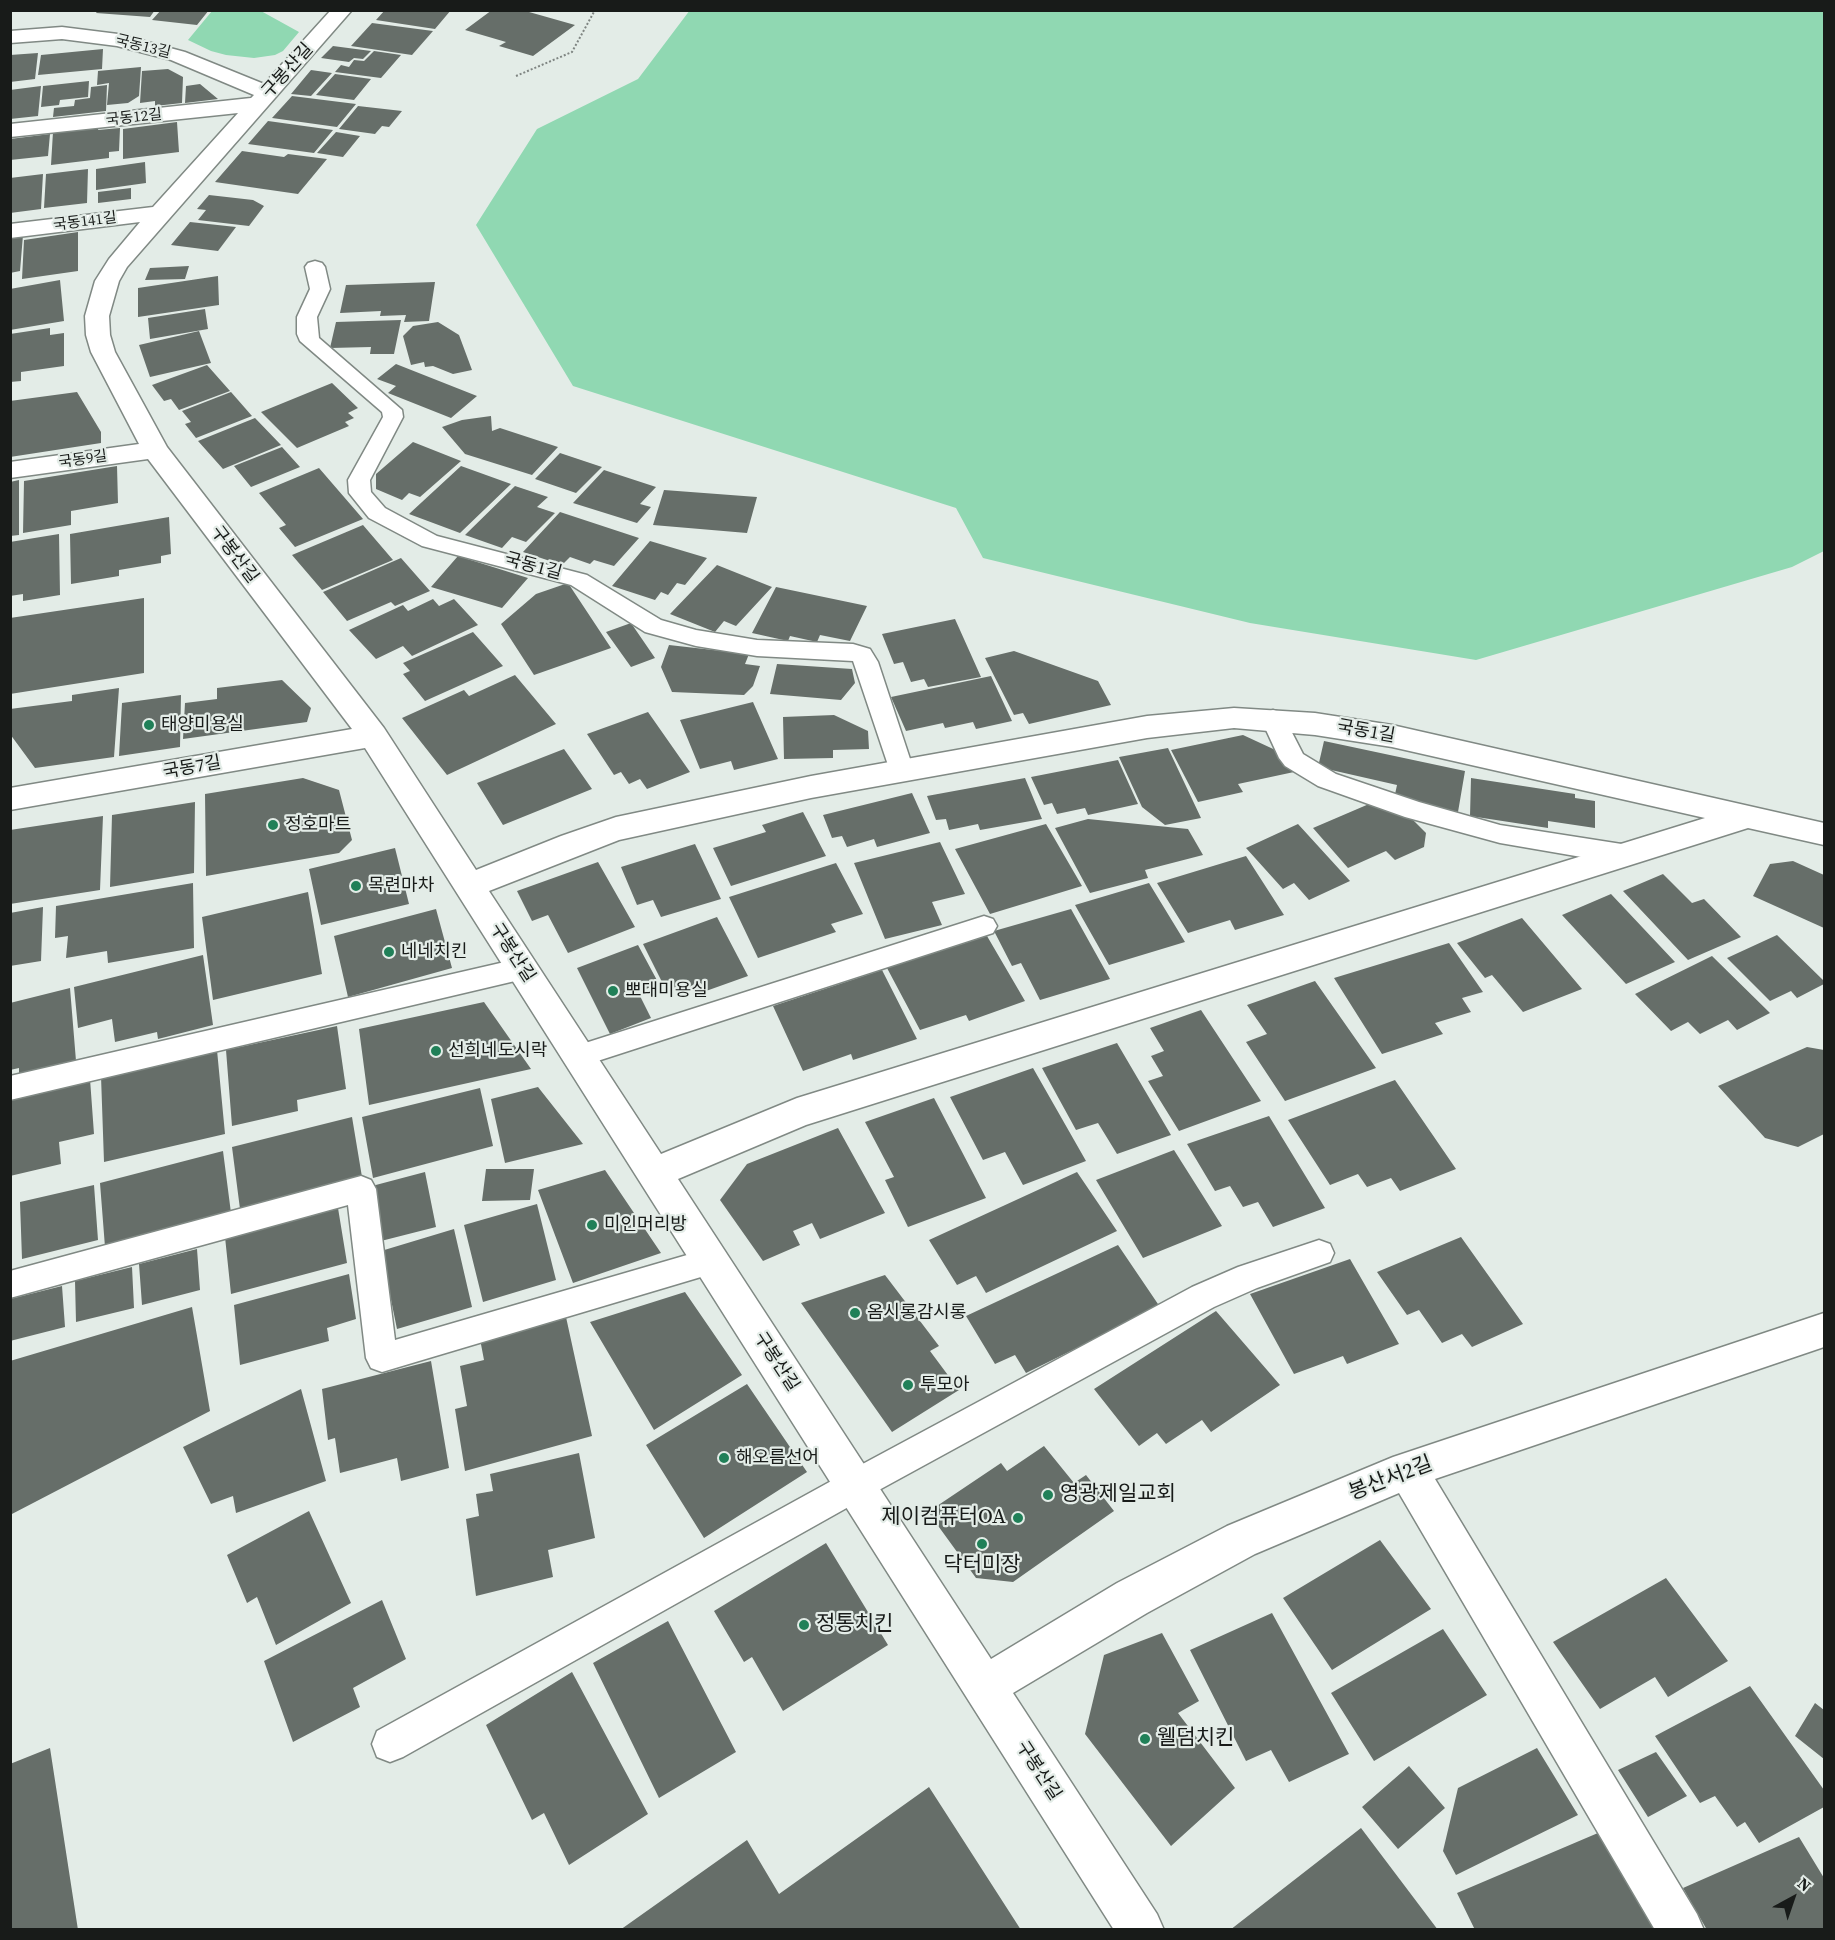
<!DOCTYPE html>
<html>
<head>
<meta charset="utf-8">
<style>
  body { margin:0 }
  #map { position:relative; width:1835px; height:1940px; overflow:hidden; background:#e3ece7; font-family:"Source Serif 4",serif }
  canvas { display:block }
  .frame { position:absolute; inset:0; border:12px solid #181b19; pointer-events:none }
  .north { position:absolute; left:1763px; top:1868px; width:60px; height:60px; -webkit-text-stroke:4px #e3ece7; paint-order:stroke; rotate:40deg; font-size:16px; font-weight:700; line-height:24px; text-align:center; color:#181b19 }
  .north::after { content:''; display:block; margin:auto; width:21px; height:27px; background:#181b19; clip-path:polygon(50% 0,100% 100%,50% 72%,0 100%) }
</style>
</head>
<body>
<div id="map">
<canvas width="1835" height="1940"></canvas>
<div class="frame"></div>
<div class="north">N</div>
</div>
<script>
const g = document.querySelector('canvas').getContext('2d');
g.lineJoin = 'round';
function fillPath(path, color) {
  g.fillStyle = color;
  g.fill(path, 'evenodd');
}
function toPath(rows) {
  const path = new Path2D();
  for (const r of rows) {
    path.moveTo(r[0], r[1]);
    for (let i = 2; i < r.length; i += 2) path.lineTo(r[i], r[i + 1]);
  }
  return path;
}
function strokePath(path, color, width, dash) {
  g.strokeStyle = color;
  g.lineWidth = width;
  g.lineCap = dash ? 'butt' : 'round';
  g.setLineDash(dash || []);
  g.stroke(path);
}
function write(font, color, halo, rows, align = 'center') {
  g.font = font + ' "Source Serif 4","Noto Sans KR",serif';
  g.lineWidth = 4.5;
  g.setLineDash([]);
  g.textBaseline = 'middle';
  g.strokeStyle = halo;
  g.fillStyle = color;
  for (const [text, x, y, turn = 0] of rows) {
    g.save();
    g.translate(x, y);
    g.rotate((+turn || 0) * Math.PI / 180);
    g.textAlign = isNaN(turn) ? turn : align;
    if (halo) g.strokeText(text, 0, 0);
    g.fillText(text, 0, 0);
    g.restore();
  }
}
fillPath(toPath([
  [690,10,1824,11,1824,551,1792,567,1476,660,1250,623,983,558,956,508,573,386,476,225,537,129,638,79],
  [212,11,261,11,299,32,283,51,275,55,254,58,226,55,211,51,188,40]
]), '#90d8b2');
fillPath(toPath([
  [98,10,155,10,150,17,96,13],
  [161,10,209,10,197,25,152,20],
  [385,10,451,10,435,29,376,20],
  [492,10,522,10,575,25,533,56,499,46,506,42,465,30],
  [372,23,433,31,412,55,351,46],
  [333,46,371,51,363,59,354,58,349,62,321,58],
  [103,49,102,69,38,75,41,55],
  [374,51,401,55,381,78,335,72,341,65,349,67,354,60,364,61],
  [38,53,35,79,10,82,10,55],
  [141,67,139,96,128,103,107,105,109,83,97,85,98,71],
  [168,69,183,77,182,103,155,106,155,101,140,103,142,71],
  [311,70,332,73,311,96,291,94],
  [335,74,371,79,354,100,316,95],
  [89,81,88,97,60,100,59,105,41,107,43,86],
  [200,84,218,99,185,103,186,86],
  [107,85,106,111,53,117,54,108,74,106,75,100,90,98,91,87],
  [41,86,38,116,10,119,10,90],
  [292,96,356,104,337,127,272,118],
  [358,106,402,111,389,127,382,126,375,134,339,129],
  [268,121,333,130,314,153,248,144],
  [177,122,179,152,123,159,123,129],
  [99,126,98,130,120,128,119,151,109,152,109,158,51,165,53,132],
  [336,132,360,136,343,157,317,153],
  [50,134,48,156,10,160,10,139],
  [242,151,284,157,288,154,327,159,298,194,215,182],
  [145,162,146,183,96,190,96,169],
  [88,169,87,203,44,208,46,174],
  [43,174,41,209,10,213,10,178],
  [131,188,131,199,98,203,98,192],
  [209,195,253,200,264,206,249,226,198,220,206,210,197,209],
  [190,222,236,227,218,251,171,245],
  [78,232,78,271,22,279,24,240],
  [23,235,20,271,10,273,10,237],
  [189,266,185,279,145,280,150,268],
  [218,276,219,305,138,317,138,288],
  [60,280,64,321,10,330,10,289],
  [435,282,429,321,404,322,406,315,380,316,381,311,340,313,346,285],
  [205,309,208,329,150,339,148,318],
  [401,320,394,354,370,354,371,347,330,348,336,322],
  [438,322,459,335,472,370,453,374,433,366,425,367,424,362,411,365,403,336,413,326],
  [50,328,50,335,64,333,64,366,21,372,21,381,10,382,10,334],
  [199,331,211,363,150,377,139,345],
  [396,364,477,396,451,418,388,393,396,386,377,379],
  [207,365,230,391,179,410,171,399,164,401,152,385],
  [332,383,358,408,348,413,354,418,345,422,349,426,297,448,261,412],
  [77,392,101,432,101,443,10,457,10,401],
  [231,392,252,416,196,438,185,424,191,422,182,411],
  [491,416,492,431,500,428,558,447,532,475,465,454,442,427,462,420],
  [255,418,281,445,223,469,198,441],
  [413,442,461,461,420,497,409,493,402,500,376,489,376,474],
  [282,447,300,467,251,487,234,466],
  [560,453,602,467,576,493,535,479],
  [117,466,118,503,71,511,71,525,23,533,24,481],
  [461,466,511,484,460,533,409,514],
  [319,468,363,519,295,547,279,528,286,525,259,493],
  [604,470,656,487,640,504,651,507,637,523,573,503],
  [19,480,19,535,10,536,10,482],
  [515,486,548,497,537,507,555,513,526,542,512,537,502,548,465,535],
  [664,490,757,497,747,533,653,525],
  [560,512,639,538,614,566,594,560,590,564,570,557,562,565,523,552],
  [169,517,171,554,161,556,161,563,119,570,119,576,71,584,70,534],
  [363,525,393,560,322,590,292,555],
  [59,534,60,595,23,601,23,594,10,596,10,542],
  [650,541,707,558,685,585,677,583,668,595,661,592,655,600,612,586],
  [458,556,528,578,502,608,431,587],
  [401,558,430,591,395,606,391,602,347,621,323,592],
  [717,565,772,587,736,626,724,621,715,632,670,614],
  [568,583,611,648,534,675,501,624,536,594],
  [776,587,867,606,850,641,820,635,817,642,790,636,788,641,752,633],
  [144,598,144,673,10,694,10,618],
  [433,599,439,606,454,599,478,625,412,656,403,646,376,659,349,630,403,605,408,611],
  [955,619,981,677,928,687,924,679,911,682,903,662,894,664,882,634],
  [631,623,655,658,631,667,606,632],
  [473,632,503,666,425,701,403,674,410,671,403,663],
  [669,645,749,654,745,664,760,666,753,686,744,695,672,692,661,667],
  [1014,651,1098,681,1111,705,1029,724,1023,713,1014,715,985,658],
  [777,664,852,669,855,683,841,700,770,694],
  [515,675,556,724,447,775,402,718,464,690,469,696],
  [991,676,1012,721,976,729,973,722,945,728,943,723,906,731,891,697],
  [282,680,311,708,307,722,183,739,185,703,217,699,217,688],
  [119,688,114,757,35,768,10,734,10,709,72,701,72,695],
  [181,695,180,747,119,756,122,703],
  [753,702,778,759,734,770,731,761,700,769,680,720],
  [648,712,690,772,647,789,640,779,629,784,621,772,614,775,587,734],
  [834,715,868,731,869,749,833,750,833,758,784,759,783,717],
  [1243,735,1284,754,1294,772,1238,784,1243,792,1198,802,1171,750],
  [1324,741,1465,771,1458,812,1394,799,1397,785,1318,767],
  [1168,748,1201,818,1165,825,1142,807,1119,757],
  [564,749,592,789,503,825,477,783],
  [1118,760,1138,804,1088,815,1085,808,1057,814,1052,803,1044,805,1031,777],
  [303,778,339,790,352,840,339,853,206,876,205,794],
  [1025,778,1042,819,980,830,978,824,949,830,946,819,936,820,927,796],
  [1471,778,1575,794,1575,798,1595,801,1595,828,1548,821,1548,828,1470,816],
  [912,793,930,833,877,847,874,839,847,847,842,836,832,838,823,815],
  [195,802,194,873,110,887,112,815],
  [1369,804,1404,811,1426,833,1424,847,1395,860,1386,851,1348,868,1313,828],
  [803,812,826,856,731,886,713,848,766,832,762,825],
  [103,816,100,890,10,904,10,830],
  [1088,819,1188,829,1203,855,1145,870,1148,878,1090,893,1055,828],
  [1046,824,1082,886,990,914,955,849],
  [1298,824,1350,881,1309,900,1294,883,1283,889,1246,848],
  [940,842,965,894,932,902,942,925,885,939,854,863],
  [695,844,721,899,661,917,653,900,637,905,621,867],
  [395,848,409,904,321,925,309,869],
  [1246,856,1284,915,1235,930,1230,920,1188,933,1157,883],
  [1793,861,1824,875,1824,928,1753,896,1770,864],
  [598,862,635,927,568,953,548,915,532,921,517,891],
  [836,863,863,914,831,924,836,932,758,958,729,897],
  [1663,874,1692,903,1704,899,1741,937,1688,960,1623,891],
  [193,883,194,948,108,963,107,951,66,958,68,936,55,938,56,906],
  [1149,883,1185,942,1109,965,1075,905],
  [308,892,322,974,213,1000,202,917],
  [1611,894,1675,962,1626,984,1562,915],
  [43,907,41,961,10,966,10,913],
  [436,909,452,968,348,997,334,936],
  [1071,909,1110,979,1040,1000,1021,963,1012,966,994,931],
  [717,917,748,976,706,991,701,983,668,994,643,944],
  [1522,918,1582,989,1523,1012,1492,975,1485,978,1457,943],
  [1777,935,1824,981,1824,984,1797,998,1791,991,1770,1001,1727,958],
  [987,936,1025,1001,969,1021,966,1015,920,1030,887,968],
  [1449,943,1483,992,1462,998,1471,1012,1435,1023,1443,1034,1382,1054,1334,978],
  [638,945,659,984,638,992,651,1018,610,1034,577,968],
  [203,955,213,1025,158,1039,157,1032,115,1042,112,1019,78,1028,74,987],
  [1712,956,1770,1013,1737,1030,1728,1020,1700,1034,1688,1022,1671,1031,1635,994],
  [882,970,917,1039,853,1060,851,1054,803,1071,773,1006],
  [1315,981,1376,1068,1285,1101,1246,1042,1267,1034,1247,1005],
  [70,988,76,1061,19,1075,19,1068,10,1070,10,1003],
  [484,1002,531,1069,369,1105,359,1029],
  [1201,1010,1261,1101,1179,1131,1148,1081,1163,1076,1151,1056,1164,1051,1150,1028],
  [337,1026,346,1089,297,1100,298,1111,232,1126,226,1050],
  [1117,1043,1171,1135,1117,1154,1098,1123,1076,1130,1042,1068],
  [1807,1047,1824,1050,1824,1134,1798,1147,1765,1138,1718,1086],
  [217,1050,225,1134,104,1162,101,1076],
  [1033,1068,1086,1161,1023,1185,1005,1152,983,1160,950,1097],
  [90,1079,94,1134,59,1142,61,1164,10,1176,10,1098],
  [1395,1080,1456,1169,1400,1191,1391,1178,1367,1187,1358,1174,1330,1185,1288,1120],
  [538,1087,583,1144,505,1163,491,1099],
  [480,1088,493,1146,373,1178,362,1117],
  [934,1098,986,1198,908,1227,885,1180,894,1177,865,1122],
  [1269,1116,1325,1208,1273,1227,1258,1202,1243,1207,1230,1186,1215,1191,1187,1144],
  [352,1117,362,1177,240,1209,232,1147],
  [838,1128,885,1213,820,1239,812,1223,793,1231,800,1245,763,1261,720,1200,747,1164],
  [1174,1150,1222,1226,1143,1258,1096,1180],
  [223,1151,231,1213,105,1247,100,1183],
  [486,1169,534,1169,530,1200,482,1201],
  [605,1170,661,1253,573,1283,538,1190],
  [425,1172,436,1227,381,1241,372,1186],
  [1077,1172,1117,1231,986,1293,976,1276,957,1285,929,1240],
  [94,1185,98,1240,22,1259,20,1202],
  [537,1204,556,1280,483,1302,464,1225],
  [338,1208,347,1263,231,1294,225,1237],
  [454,1229,472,1307,397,1329,381,1251],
  [1461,1237,1523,1324,1472,1347,1462,1334,1442,1343,1419,1310,1407,1315,1377,1272],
  [1118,1245,1160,1307,1026,1373,1015,1355,995,1364,966,1316],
  [197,1249,200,1290,142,1305,139,1264],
  [1350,1259,1399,1344,1347,1364,1343,1356,1294,1374,1250,1294],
  [132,1267,134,1308,76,1322,75,1281],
  [349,1274,356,1319,327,1328,329,1341,240,1365,234,1305],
  [885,1275,939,1346,930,1351,959,1390,892,1432,801,1303],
  [62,1286,65,1327,10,1341,10,1299],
  [685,1292,742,1375,654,1430,590,1322],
  [192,1307,210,1411,10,1515,10,1361],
  [1216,1311,1280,1385,1211,1432,1202,1420,1166,1444,1157,1433,1139,1446,1094,1389],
  [566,1317,592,1436,465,1471,455,1409,467,1406,460,1366,484,1360,480,1339],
  [431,1361,449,1468,401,1481,397,1458,340,1473,335,1438,328,1440,322,1389],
  [747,1384,807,1472,704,1538,646,1445],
  [301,1389,326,1481,236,1513,233,1496,211,1504,183,1447],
  [1044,1446,1074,1483,1086,1475,1114,1511,1013,1582,976,1578,928,1512,1001,1463,1007,1471],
  [579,1453,595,1538,548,1550,553,1577,476,1596,466,1519,479,1516,476,1494,493,1491,490,1474],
  [309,1511,351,1603,276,1645,257,1597,247,1603,227,1555],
  [1380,1540,1431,1609,1332,1670,1283,1598],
  [826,1543,888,1645,783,1711,752,1657,744,1662,714,1611],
  [1666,1578,1728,1661,1668,1697,1655,1677,1600,1709,1553,1642],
  [382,1600,406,1659,353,1688,360,1707,293,1742,264,1661],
  [1272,1613,1349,1754,1289,1782,1271,1750,1246,1761,1190,1650],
  [668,1621,736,1752,659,1798,593,1663],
  [1443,1629,1487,1695,1374,1761,1331,1693],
  [1162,1633,1199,1701,1178,1713,1235,1788,1171,1846,1085,1734,1104,1655],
  [572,1672,648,1814,569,1865,544,1813,532,1820,486,1725],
  [1750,1686,1824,1790,1824,1807,1759,1843,1745,1822,1737,1827,1715,1796,1700,1803,1655,1736],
  [1815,1703,1824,1710,1824,1759,1795,1736],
  [50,1748,78,1930,10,1930,10,1764],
  [1537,1748,1578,1815,1456,1875,1443,1851,1458,1788],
  [1656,1752,1687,1796,1648,1817,1618,1770],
  [1409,1766,1445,1808,1398,1849,1362,1807],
  [929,1787,1021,1930,620,1930,747,1840,779,1894],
  [1361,1828,1438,1930,1230,1930],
  [1605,1830,1661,1930,1475,1930,1457,1893],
  [1799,1837,1824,1878,1824,1930,1707,1930,1683,1888]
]), '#666e69');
const service = toPath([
  [315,261,322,263,325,267,330,289,317,317,319,338,402,410,403,417,370,480,371,492,385,508,437,536,587,575,661,620,696,630,757,640,853,644,870,649,878,662,914,771,911,777,902,780,893,777,890,771,853,661,757,656,696,646,645,632,571,585,422,546,369,518,349,493,348,480,383,417,382,412,300,341,297,334,297,317,310,289,305,267,308,263,315,261],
  [1273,710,1282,713,1303,754,1336,774,1419,802,1500,825,1628,845,1637,848,1641,855,1637,862,1628,865,1500,843,1405,817,1318,786,1285,766,1279,758,1261,719,1264,713,1273,710],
  [984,916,993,919,997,926,993,933,579,1067,569,1064,565,1056,569,1048,579,1045,984,916],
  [522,958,532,961,535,969,532,977,10,1100,10,1076,522,958],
  [361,1176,371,1180,376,1189,395,1340,711,1248,722,1252,726,1261,722,1270,711,1274,382,1372,371,1368,366,1358,348,1205,10,1298,10,1271,361,1176],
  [1319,1240,1330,1244,1334,1253,1330,1262,1257,1288,1214,1307,868,1496,403,1757,390,1762,377,1757,372,1744,377,1731,844,1474,1192,1287,1238,1267,1319,1240]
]);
const minor = toPath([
  [331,10,352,10,127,267,119,281,109,316,110,335,115,352,167,447,384,728,476,870,561,836,616,817,811,776,1147,716,1234,708,1315,713,1392,725,1824,823,1824,845,1748,828,806,1125,678,1179,991,1659,1117,1583,1227,1526,1393,1457,1824,1313,1824,1347,1435,1479,1697,1914,1704,1930,1655,1930,1399,1493,1255,1554,1147,1613,1013,1693,1157,1914,1164,1930,1114,1930,365,748,10,810,10,788,352,729,148,459,10,478,10,462,139,444,91,352,86,335,85,316,95,281,109,259,140,222,10,238,10,224,153,207,238,113,10,137,10,124,251,98,254,95,171,60,117,46,62,39,10,43,10,31,62,27,118,34,185,52,264,84,331,10],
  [1234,728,1315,735,1392,747,1705,818,797,1098,661,1154,489,891,619,840,811,798,1147,738,1234,728]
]);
strokePath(service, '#808984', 3);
strokePath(minor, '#808984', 3);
strokePath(toPath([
  [516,76,572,52,595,10]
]), '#7f8582', 2, [2, 2]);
fillPath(service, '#fff');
fillPath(minor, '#fff');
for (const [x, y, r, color] of [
  [149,725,6,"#208058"],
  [273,825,6,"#208058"],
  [356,886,6,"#208058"],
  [389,952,6,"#208058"],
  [613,991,6,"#208058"],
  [436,1051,6,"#208058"],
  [592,1225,6,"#208058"],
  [855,1313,6,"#208058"],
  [908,1385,6,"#208058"],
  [724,1458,6,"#208058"],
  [1048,1495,6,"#208058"],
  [1018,1518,6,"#208058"],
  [982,1544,6,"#208058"],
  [804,1625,6,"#208058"],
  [1145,1739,6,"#208058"]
]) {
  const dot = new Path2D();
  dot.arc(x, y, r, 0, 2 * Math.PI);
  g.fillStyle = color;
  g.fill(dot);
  strokePath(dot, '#e3ece7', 2);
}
write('15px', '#181b19', '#e3ece7', [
  ["국동13길",143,47,14],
  ["국동12길",134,118,-6],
  ["국동141길",85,222,-7],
  ["국동9길",83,460,-8]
]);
write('18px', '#181b19', '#e3ece7', [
  ["구봉산길",288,71,-48],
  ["구봉산길",234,555,53],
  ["국동1길",533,567,15],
  ["국동1길",1366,732,10],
  ["국동7길",192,768,-10],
  ["구봉산길",512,953,57],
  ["구봉산길",776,1362,57],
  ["구봉산길",1038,1771,57]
]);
write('18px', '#181b19', '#e3ece7', [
  ["태양미용실",161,725],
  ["정호마트",285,825],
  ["목련마차",368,886],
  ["네네치킨",401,952],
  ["뽀대미용실",625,991],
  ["선희네도시락",448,1051],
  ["미인머리방",604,1225],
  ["옴시롱감시롱",867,1313],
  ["투모아",920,1385],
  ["해오름선어",736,1458]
], 'left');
write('21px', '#181b19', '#e3ece7', [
  ["봉산서2길",1391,1479,-21]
]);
write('21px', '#181b19', '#e3ece7', [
  ["영광제일교회",1060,1495],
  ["제이컴퓨터OA",1006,1518,"right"],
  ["닥터미장",982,1566,"center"],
  ["정통치킨",816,1625],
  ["웰덤치킨",1157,1739]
], 'left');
</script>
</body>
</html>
